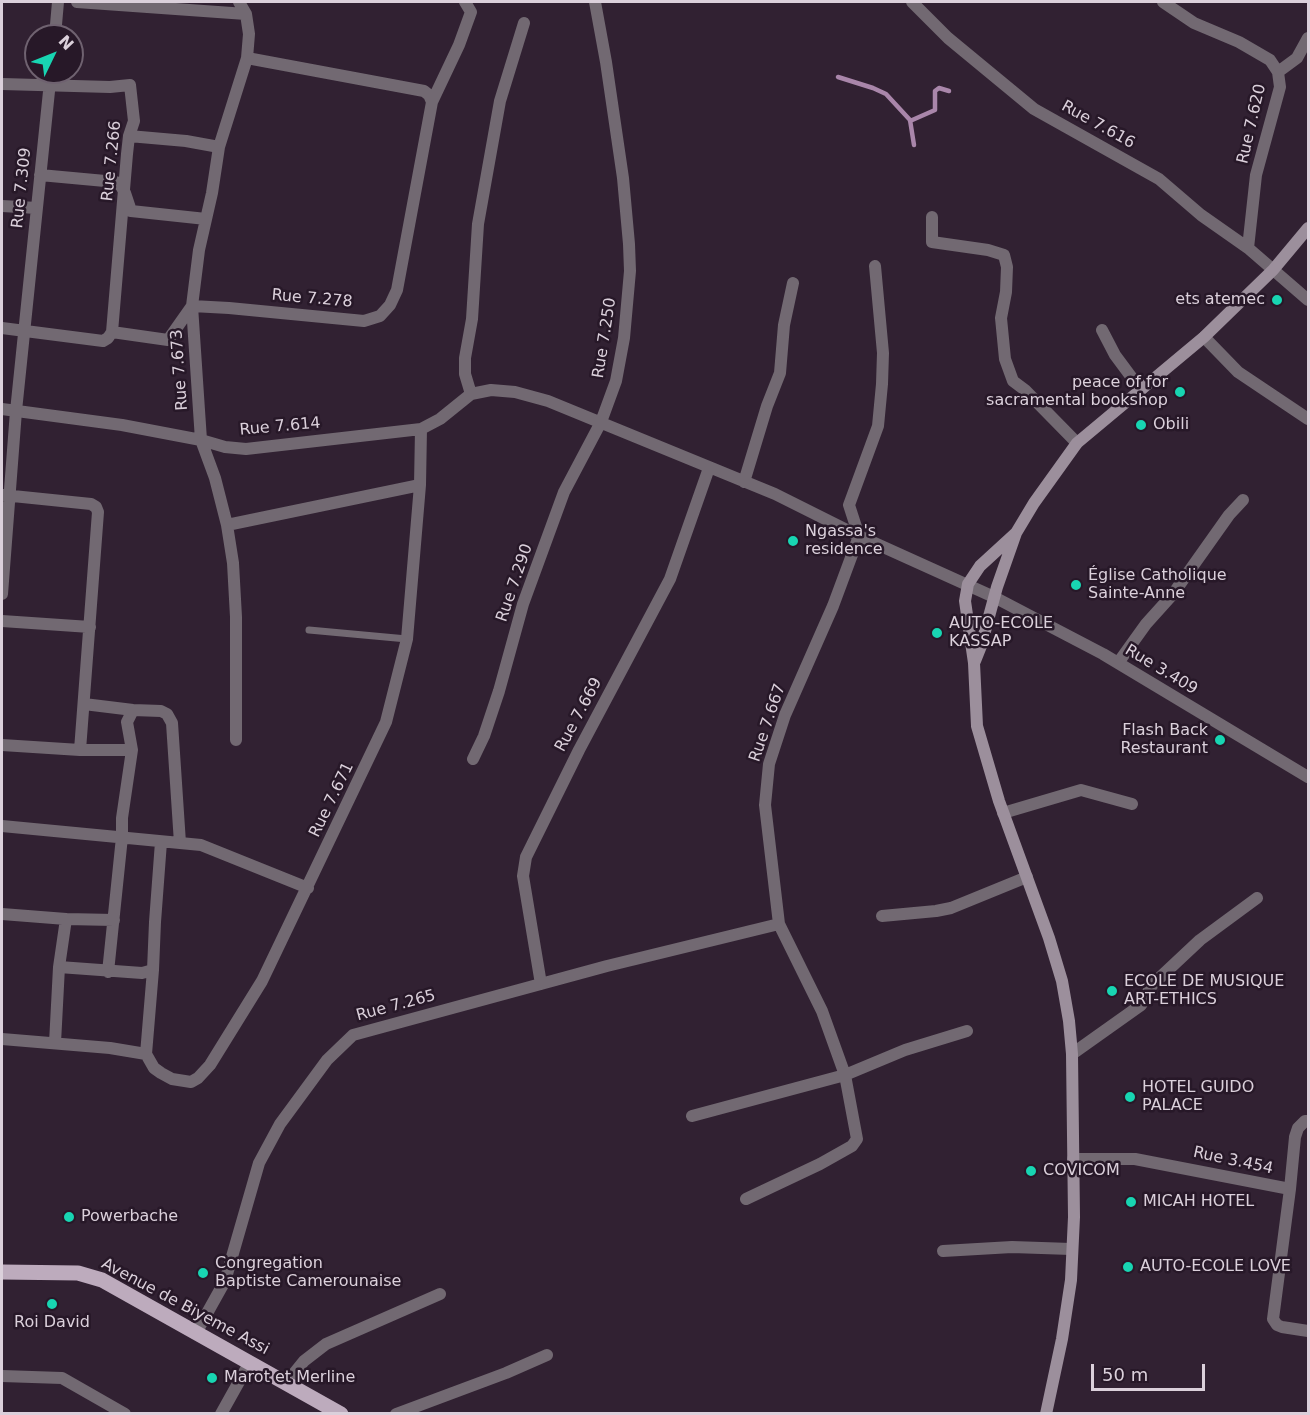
<!DOCTYPE html>
<html>
<head>
<meta charset="utf-8">
<style>
  body { margin:0 }
  #map { position:relative; width:1310px; height:1415px; overflow:hidden; background:#312132; font-family:"DejaVu Sans",sans-serif }
  canvas { display:block }
  .frame { position:absolute; inset:0; border:3px solid #dbd0db; pointer-events:none }
  .north { position:absolute; left:24px; top:24px; width:60px; height:60px; box-sizing:border-box; background:#271828; border:2px solid #6f6270; border-radius:50%; rotate:47deg; font-size:16px; font-weight:700; line-height:24px; text-align:center; color:#dbd0db }
  .north::after { content:''; display:block; margin:auto; width:21px; height:27px; background:#18d5b2; clip-path:polygon(50% 0,100% 100%,50% 72%,0 100%) }
  .scale { position:absolute; left:1091px; top:1364px; width:114px; height:27px; box-sizing:border-box; border:3px solid #dbd0db; border-top:0; padding-left:8px; font-size:18px; line-height:21px; white-space:nowrap; color:#dbd0db; -webkit-text-stroke:4px #271828; paint-order:stroke }
</style>
</head>
<body>
<div id="map">
<canvas width="1310" height="1415"></canvas>
<div class="frame"></div>
<div class="north">N</div>
<div class="scale">50 m</div>
</div>
<script>
const g = document.querySelector('canvas').getContext('2d');
g.lineJoin = 'round';
function toPath(rows) {
  const path = new Path2D();
  for (const r of rows) {
    path.moveTo(r[0], r[1]);
    for (let i = 2; i < r.length; i += 2) path.lineTo(r[i], r[i + 1]);
  }
  return path;
}
function strokePath(path, color, width, dash) {
  g.strokeStyle = color;
  g.lineWidth = width;
  g.lineCap = dash ? 'butt' : 'round';
  g.setLineDash(dash || []);
  g.stroke(path);
}
function write(font, color, halo, rows, align = 'center') {
  g.font = font + ' "DejaVu Sans",sans-serif';
  g.lineWidth = 5;
  g.setLineDash([]);
  g.textBaseline = 'middle';
  g.strokeStyle = halo;
  g.fillStyle = color;
  for (const [text, x, y, turn = 0] of rows) {
    g.save();
    g.translate(x, y);
    g.rotate((+turn || 0) * Math.PI / 180);
    g.textAlign = isNaN(turn) ? turn : align;
    if (halo) g.strokeText(text, 0, 0);
    g.fillText(text, 0, 0);
    g.restore();
  }
}
strokePath(toPath([
  [838,77,873,88,886,94,910,120,914,145],
  [910,121,935,110,935,91,939,88,949,91]
]), '#a986aa', 4.5);
strokePath(toPath([
  [309,630,407,639]
]), '#726972', 7);
strokePath(toPath([
  [77,2,246,14],
  [912,2,948,38,1034,109,1159,179,1201,215,1248,248,1308,300],
  [1163,2,1194,23,1239,42,1270,60,1278,72,1280,87,1256,175,1248,248],
  [55,36,58,2],
  [247,58,424,91,429,95,432,102],
  [1278,72,1297,58,1308,38],
  [2,84,110,87,130,85,134,121,129,136,127,154,112,332],
  [129,136,186,141,219,147],
  [40,175,116,182,121,186,125,193,131,211,206,219],
  [2,206,37,208],
  [932,217,932,242,988,250,1004,255,1007,267,1006,292,1001,318,1005,359,1013,381,1025,390,1077,443],
  [2,328,103,341,108,338,112,332,168,340,192,306,229,308,364,321,380,316,390,305,397,290,432,102,459,45,471,12,465,2],
  [1102,330,1115,355,1141,390],
  [1204,337,1238,372,1308,419],
  [471,394,465,374,465,358,472,319,478,224,500,101,524,23],
  [2,409,122,425,201,440,225,447,246,449,421,429,440,419,471,394,491,390,515,392,548,401,775,494,859,536,994,597,1103,654,1308,777],
  [744,482,767,406,780,373,784,325,793,283],
  [3,495,91,504,96,507,98,512,80,750],
  [227,525,420,485],
  [2,594,16,411,51,72],
  [2,621,90,627],
  [1118,663,1146,624,1173,594,1229,515,1243,500],
  [84,704,133,710,161,711,167,714,172,723,180,843],
  [236,740,236,617,233,563,227,525,215,478,201,440,192,306,199,250,212,193,219,147,247,58,249,34,246,14,239,2],
  [2,745,80,750,132,750],
  [473,759,484,736,499,691,523,604,564,492,601,422,616,381,624,338,630,271,629,244,623,178,606,62,595,2],
  [1003,813,1081,790,1132,804],
  [2,826,201,845,308,888],
  [161,842,155,922,153,970,146,1054,154,1068,161,1073,172,1079,191,1082,198,1078,210,1065,262,981,386,722,407,639,420,485,421,429],
  [2,914,66,919,114,920],
  [882,916,936,911,951,908,1027,877],
  [59,967,142,973,153,970],
  [108,972,122,837,122,818,132,750,127,722,133,710],
  [541,984,523,876,526,857,579,750,670,579,709,468],
  [2,1039,110,1048,146,1054],
  [55,1043,59,967,66,919],
  [1072,1054,1141,1005,1152,985,1200,940,1257,898],
  [692,1116,845,1075,905,1050,967,1031],
  [1073,1159,1135,1159,1290,1189,1273,1319,1277,1325,1282,1327,1308,1331],
  [1290,1189,1295,1137,1298,1128,1305,1121,1308,1121],
  [746,1199,820,1164,852,1146,857,1139,845,1075,822,1011,779,924,765,805,769,764,785,715,833,606,859,536,849,505,878,426,882,384,883,353,875,266],
  [943,1251,1012,1247,1071,1249],
  [196,1333,225,1281,259,1163,280,1124,327,1060,353,1035,607,966,779,924],
  [2,1376,62,1378,125,1414],
  [287,1382,304,1361,326,1344,440,1294],
  [221,1414,250,1362],
  [396,1414,506,1373,547,1355]
]), '#726972', 12);
strokePath(toPath([
  [1016,533,980,566,968,584,965,601,974,663,977,726,999,801,1049,938,1062,981,1069,1021,1072,1054,1074,1217,1071,1280,1062,1339,1046,1414],
  [975,661,981,646,997,587,1016,533,1034,503,1077,443,1204,337,1273,270,1308,228]
]), '#9c8f9c', 12);
strokePath(toPath([
  [2,1272,78,1273,102,1280,341,1414]
]), '#bdabbd', 15);
for (const [x, y, r, color] of [
  [1277,300,6,"#18d5b2"],
  [1180,392,6,"#18d5b2"],
  [1141,425,6,"#18d5b2"],
  [793,541,6,"#18d5b2"],
  [1076,585,6,"#18d5b2"],
  [937,633,6,"#18d5b2"],
  [1220,740,6,"#18d5b2"],
  [1112,991,6,"#18d5b2"],
  [1130,1097,6,"#18d5b2"],
  [1031,1171,6,"#18d5b2"],
  [1131,1202,6,"#18d5b2"],
  [69,1217,6,"#18d5b2"],
  [1128,1267,6,"#18d5b2"],
  [203,1273,6,"#18d5b2"],
  [52,1304,6,"#18d5b2"],
  [212,1378,6,"#18d5b2"]
]) {
  const dot = new Path2D();
  dot.arc(x, y, r, 0, 2 * Math.PI);
  g.fillStyle = color;
  g.fill(dot);
  strokePath(dot, '#271828', 2);
}
write('16px', '#dbd0db', '#271828', [
  ["Rue 7.620",1252,124,-77],
  ["Rue 7.616",1098,125,29],
  ["Rue 7.266",112,161,-84],
  ["Rue 7.309",22,188,-84],
  ["Rue 7.278",312,299,5],
  ["Rue 7.250",605,338,-81],
  ["Rue 7.673",180,370,-94],
  ["Rue 7.614",280,427,-5],
  ["Rue 7.290",515,583,-71],
  ["Rue 3.409",1161,670,31],
  ["Rue 7.669",579,715,-62],
  ["Rue 7.667",768,723,-71],
  ["Rue 7.671",332,800,-64],
  ["Rue 7.265",396,1006,-15],
  ["Rue 3.454",1233,1161,12],
  ["Avenue de Biyeme Assi",185,1307,28]
]);
write('16px', '#dbd0db', '#271828', [
  ["ets atemec",1265,300,"right"],
  ["peace of for",1168,383,"right"],
  ["sacramental bookshop",1168,401,"right"],
  ["Obili",1153,425],
  ["Ngassa's",805,532],
  ["residence",805,550],
  ["Église Catholique",1088,576],
  ["Sainte-Anne",1088,594],
  ["AUTO-ECOLE",949,624],
  ["KASSAP",949,642],
  ["Flash Back",1208,731,"right"],
  ["Restaurant",1208,749,"right"],
  ["ECOLE DE MUSIQUE",1124,982],
  ["ART-ETHICS",1124,1000],
  ["HOTEL GUIDO",1142,1088],
  ["PALACE",1142,1106],
  ["COVICOM",1043,1171],
  ["MICAH HOTEL",1143,1202],
  ["Powerbache",81,1217],
  ["Congregation",215,1264],
  ["Baptiste Camerounaise",215,1282],
  ["AUTO-ECOLE LOVE",1140,1267],
  ["Roi David",52,1323,"center"],
  ["Marot et Merline",224,1378]
], 'left');
</script>
</body>
</html>
